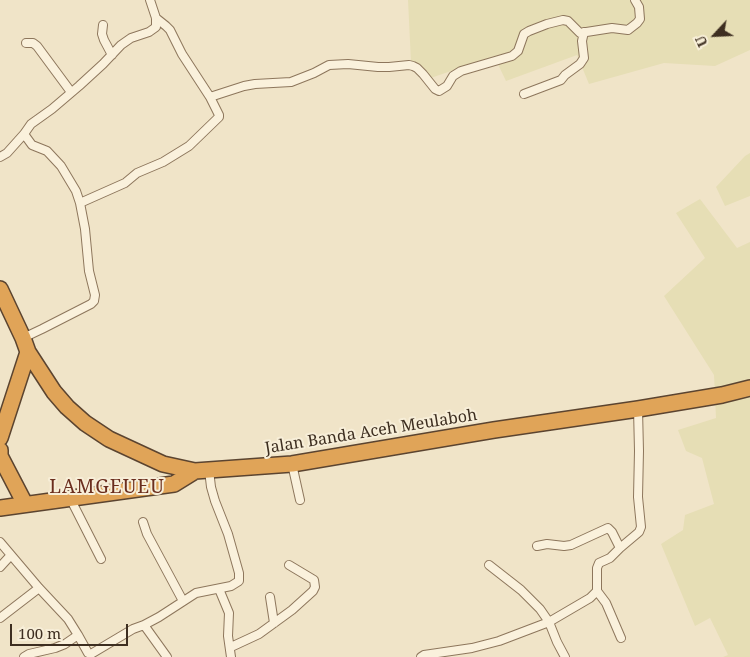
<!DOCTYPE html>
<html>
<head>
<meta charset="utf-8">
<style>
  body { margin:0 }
  #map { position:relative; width:750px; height:657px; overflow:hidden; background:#f0e4c8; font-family:"Noto Serif",serif }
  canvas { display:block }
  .north { position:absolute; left:690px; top:10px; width:50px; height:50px; -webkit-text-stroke:4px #f7eed8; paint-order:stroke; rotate:245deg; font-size:14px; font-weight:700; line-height:20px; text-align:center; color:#3d2e20 }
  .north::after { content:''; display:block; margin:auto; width:18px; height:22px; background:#3d2e20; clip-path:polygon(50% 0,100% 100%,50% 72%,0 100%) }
  .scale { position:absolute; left:10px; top:624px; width:118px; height:22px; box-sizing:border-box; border:2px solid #3d2e20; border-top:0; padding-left:6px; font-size:15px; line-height:18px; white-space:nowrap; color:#3d2e20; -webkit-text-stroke:4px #f7eed8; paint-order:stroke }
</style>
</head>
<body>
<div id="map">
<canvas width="750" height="657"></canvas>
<div class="north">U</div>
<div class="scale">100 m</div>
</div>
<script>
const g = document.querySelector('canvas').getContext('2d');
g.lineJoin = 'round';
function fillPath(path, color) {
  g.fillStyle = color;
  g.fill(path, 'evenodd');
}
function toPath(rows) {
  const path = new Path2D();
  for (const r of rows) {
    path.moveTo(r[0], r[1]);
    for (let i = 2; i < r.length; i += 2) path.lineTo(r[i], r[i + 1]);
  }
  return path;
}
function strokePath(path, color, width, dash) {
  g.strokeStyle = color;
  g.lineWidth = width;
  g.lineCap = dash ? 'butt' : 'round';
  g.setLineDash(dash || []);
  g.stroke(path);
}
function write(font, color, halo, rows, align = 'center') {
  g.font = font + ' "Noto Serif",serif';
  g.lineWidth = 4;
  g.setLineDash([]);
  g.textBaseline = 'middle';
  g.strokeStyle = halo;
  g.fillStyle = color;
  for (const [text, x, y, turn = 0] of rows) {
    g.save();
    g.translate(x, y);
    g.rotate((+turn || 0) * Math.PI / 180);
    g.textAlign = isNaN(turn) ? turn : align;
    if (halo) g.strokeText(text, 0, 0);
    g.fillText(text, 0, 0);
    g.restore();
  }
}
fillPath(toPath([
  [408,0,750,0,750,50,715,66,664,63,589,84,577,55,506,81,494,56,428,79,411,62],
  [750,153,750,196,725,206,716,187,745,156],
  [700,199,737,248,750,242,750,657,723,657,728,655,710,618,695,626,661,544,683,530,685,515,714,504,702,458,686,451,678,430,716,418,714,375,664,296,705,258,676,213]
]), '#e6deb5');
const street = toPath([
  [103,25,102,34,104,40,112,55],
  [26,43,33,43,37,46,71,92],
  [524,94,561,80,565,75,580,64,584,58,582,41,584,32],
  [210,97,244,86,255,84,291,82,314,73,329,65,348,64,378,67,389,67,409,65,413,66,417,68,423,74,435,89,439,91,447,86,453,76,461,71,512,56,518,51,524,34,529,31,547,24,563,20,568,21,580,33,612,28,628,30,637,23,640,19,639,7,635,0],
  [0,157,7,153,24,134,31,124,52,109,79,86,103,64,121,45,131,38,149,32,156,27,156,18,150,0],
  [80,203,125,183,137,173,163,162,189,146,219,117,219,115,210,97,182,54,170,30,166,26,156,18],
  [23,338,42,329,91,304,94,301,95,295,89,271,85,229,80,203,76,191,61,166,47,151,32,145,24,134],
  [292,464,300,500],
  [70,498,101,559],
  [143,522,147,534,183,601],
  [0,542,39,588,68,619,78,635,65,644,55,648,29,654,24,657],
  [537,546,547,544,564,546,571,545,608,528,612,532,620,548],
  [489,565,521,590,540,609,549,622,557,642,565,657],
  [0,567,11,555],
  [219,589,229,613,228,636,231,657],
  [597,591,606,603,621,638],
  [270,597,274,623],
  [0,618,39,588],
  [144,625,167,657],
  [78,635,88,653,91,654,133,629,144,625,159,617,196,593,231,586,239,581,239,573,228,534,215,501,211,487,209,470],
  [231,647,259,634,292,610,313,591,315,587,314,580,289,565],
  [421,657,424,655,472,648,499,641,549,622,590,598,597,591,597,568,599,563,610,558,620,548,639,532,641,527,638,497,639,451,638,409]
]);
const highway = toPath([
  [0,289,23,338,28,352,54,392,67,407,85,423,109,439,163,464,195,471],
  [0,438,28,352],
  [0,450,0,456,25,504],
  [0,508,174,484,195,471,292,464,494,430,638,409,722,395,750,388]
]);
strokePath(street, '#8d765c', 10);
strokePath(highway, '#5b4430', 18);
strokePath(street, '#faf1dc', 8);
strokePath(highway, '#e0a458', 15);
write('16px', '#3d2e20', '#f7eed8', [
  ["Jalan Banda Aceh Meulaboh",371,432,-9]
]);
g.letterSpacing = '1px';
write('19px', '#6b2e1e', '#f7eed8', [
  ["LAMGEUEU",107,488]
]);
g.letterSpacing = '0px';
</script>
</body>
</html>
